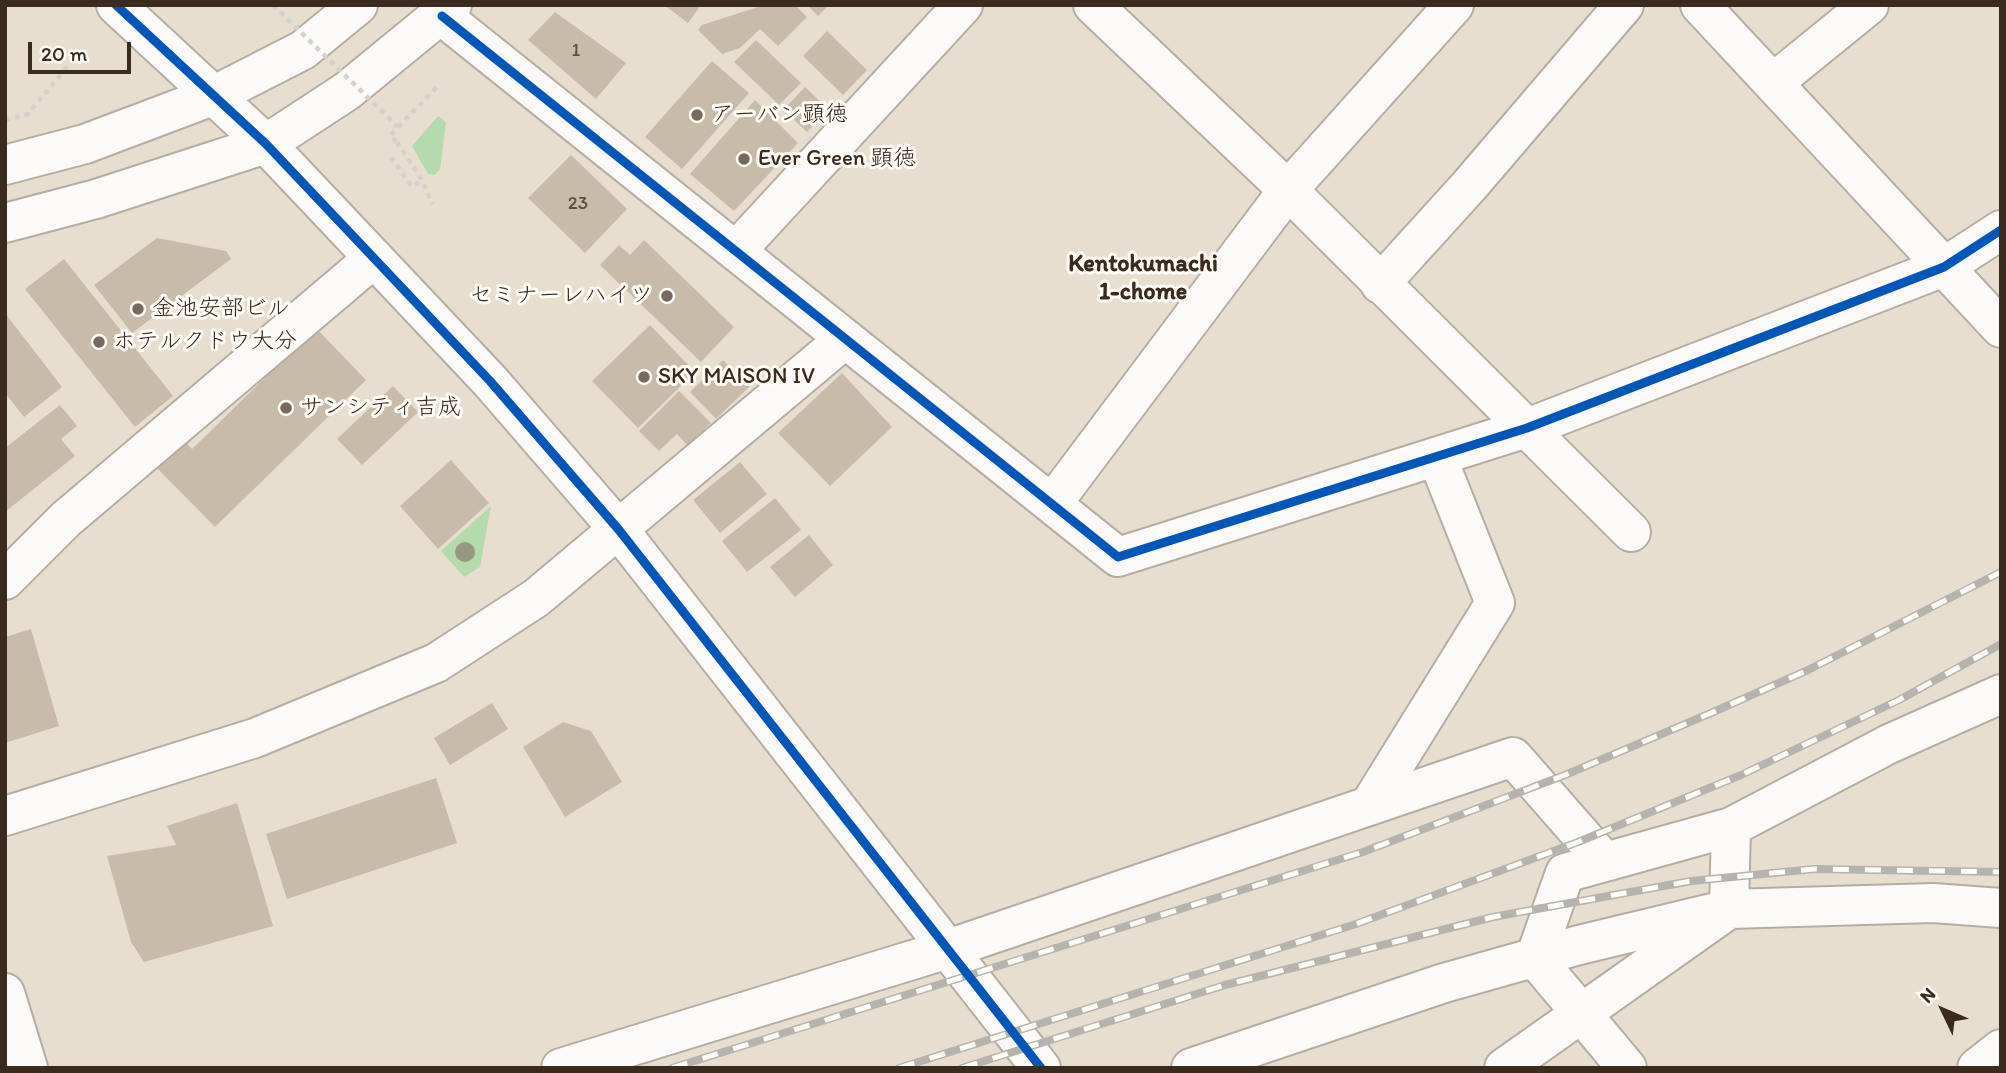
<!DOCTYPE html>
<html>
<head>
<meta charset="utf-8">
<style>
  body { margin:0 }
  #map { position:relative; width:2006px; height:1073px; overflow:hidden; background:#e8ded0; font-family:Itim,sans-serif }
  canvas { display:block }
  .frame { position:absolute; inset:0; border:7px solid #3b2a1e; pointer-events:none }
  .north { position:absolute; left:1908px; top:975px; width:70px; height:70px; -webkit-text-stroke:5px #fdfcf7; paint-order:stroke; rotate:314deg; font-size:19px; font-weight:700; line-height:28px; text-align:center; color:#3b2a1e }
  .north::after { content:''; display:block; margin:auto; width:24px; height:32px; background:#3b2a1e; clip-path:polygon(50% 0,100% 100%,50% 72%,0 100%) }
  .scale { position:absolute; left:28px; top:42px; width:103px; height:32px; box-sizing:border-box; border:4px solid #3b2a1e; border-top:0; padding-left:9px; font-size:21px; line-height:24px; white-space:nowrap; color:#3b2a1e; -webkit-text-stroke:5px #fdfcf7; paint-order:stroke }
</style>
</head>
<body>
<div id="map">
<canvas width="2006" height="1073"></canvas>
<div class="frame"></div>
<div class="north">N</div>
<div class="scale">20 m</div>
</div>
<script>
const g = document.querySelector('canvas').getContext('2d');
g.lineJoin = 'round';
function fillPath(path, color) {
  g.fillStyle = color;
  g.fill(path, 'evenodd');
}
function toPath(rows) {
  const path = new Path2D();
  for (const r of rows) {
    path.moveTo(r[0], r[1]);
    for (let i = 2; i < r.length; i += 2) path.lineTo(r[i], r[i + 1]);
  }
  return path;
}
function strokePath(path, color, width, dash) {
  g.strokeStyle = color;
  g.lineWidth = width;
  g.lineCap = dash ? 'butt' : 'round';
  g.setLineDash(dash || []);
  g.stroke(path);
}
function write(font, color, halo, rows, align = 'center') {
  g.font = font + ' Itim,"Klee One",sans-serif';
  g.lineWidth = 6;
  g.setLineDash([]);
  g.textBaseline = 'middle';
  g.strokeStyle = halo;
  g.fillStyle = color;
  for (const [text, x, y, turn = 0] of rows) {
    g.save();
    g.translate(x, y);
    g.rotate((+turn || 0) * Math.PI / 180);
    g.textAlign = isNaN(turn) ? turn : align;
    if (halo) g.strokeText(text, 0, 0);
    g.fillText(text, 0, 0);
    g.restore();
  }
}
fillPath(toPath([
  [438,116,446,122,440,170,434,175,428,174,412,146],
  [491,506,480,567,464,577,441,551]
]), '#b5daae');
fillPath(toPath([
  [664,5,701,5,688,23],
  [764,5,795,5,807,17,778,46,760,29,740,48,722,54,698,30,702,25],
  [807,5,829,5,818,16],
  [555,12,626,63,596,99,528,40],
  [827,31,867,70,843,95,803,56],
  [756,40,801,83,779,105,734,62],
  [712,61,749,93,682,169,645,137],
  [805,87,829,110,807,132,783,110],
  [755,100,798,143,734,211,690,174],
  [571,155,627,209,585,253,528,198],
  [157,238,226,251,231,259,132,333,94,285],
  [644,240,734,327,701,362,600,265,619,245,630,255],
  [64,259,173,396,135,427,25,289],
  [5,313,62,387,24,417,5,393],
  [650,325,695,372,638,428,592,381],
  [316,328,366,380,215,527,152,463,180,436,192,449],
  [723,360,750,386,716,419,690,392],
  [842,373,892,427,830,486,778,433],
  [393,386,418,412,362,465,337,439],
  [679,391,711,423,688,446,677,434,659,451,639,431],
  [60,405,77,426,61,439,75,456,5,512,5,448],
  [451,460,489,503,438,549,400,506],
  [740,462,767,494,720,533,693,500],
  [775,498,801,530,747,572,722,541],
  [809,535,833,565,795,597,770,567],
  [31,629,59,726,5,743,5,637],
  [492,703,508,729,450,765,434,738],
  [563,722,591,731,622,782,565,817,523,747],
  [436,778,457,843,287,899,266,834],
  [237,803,273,926,144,962,131,942,107,856,176,845,167,826]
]), '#c9bbaa');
const minor = toPath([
  [116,5,266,144,490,381,619,530,1041,1068],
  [1093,5,1288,190,1631,532],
  [1700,5,2001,328],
  [442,16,1118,557,1527,428,1944,267,2001,230],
  [1773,83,1869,5],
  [736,251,963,5],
  [1380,284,1469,186,1624,5],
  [1052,504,1288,190,1454,5],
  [5,580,66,519,374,258],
  [1369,806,1495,603,1437,457],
  [5,816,255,738,436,663,536,598,845,339],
  [1605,862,1565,873,1535,958,1627,1068],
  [5,993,28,1068],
  [561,1068,948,949,1513,757,1605,862,1731,827],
  [1191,1068,1444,983,1579,945,1729,909,1933,903,2001,908],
  [1504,1068,1729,909,1731,827,1889,744,2001,694],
  [1977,1068,2001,1049]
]);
const highway = toPath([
  [5,165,85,144,215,95,303,50,358,5],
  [5,223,96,199,266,144,347,91,452,5]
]);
strokePath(minor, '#b5ada3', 42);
strokePath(highway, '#b5ada3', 42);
strokePath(toPath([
  [5,120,28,114,82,49],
  [398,127,440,84],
  [397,142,422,180,432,204],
  [391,157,412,187,422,180]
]), '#d4d0cd', 4.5, [5, 5]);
strokePath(minor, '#fcfaf8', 38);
strokePath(highway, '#fcfaf8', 38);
const rail = toPath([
  [672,1068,1363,852,1565,775,1711,713,1808,670,2001,572],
  [899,1068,1356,924,1578,842,1741,775,1899,700,2001,644],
  [962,1068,1225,985,1493,917,1691,881,1814,869,2001,872]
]);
strokePath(rail, '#b6b3af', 8);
strokePath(rail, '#fdfcf7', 5, [16]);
strokePath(toPath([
  [273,5,398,127,390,136,397,142]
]), '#d4d0cd', 4.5, [5, 5]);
strokePath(toPath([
  [116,5,266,144,490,381,619,530,1041,1068],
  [442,16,1118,557,1527,428,1944,267,2001,230]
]), '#0057b8', 9);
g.fillStyle = '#969881';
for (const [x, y] of [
  [465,552]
]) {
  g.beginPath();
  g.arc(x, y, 10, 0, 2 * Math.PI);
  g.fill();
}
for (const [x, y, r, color] of [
  [697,115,7,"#78695c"],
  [744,159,7,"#78695c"],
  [667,296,7,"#78695c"],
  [138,309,7,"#78695c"],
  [99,342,7,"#78695c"],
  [644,377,7,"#78695c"],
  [286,408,7,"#78695c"]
]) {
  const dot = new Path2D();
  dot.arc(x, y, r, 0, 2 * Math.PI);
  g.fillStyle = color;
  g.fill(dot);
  strokePath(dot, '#fdfcf7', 2.5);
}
write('19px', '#5e4e41', null, [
  ["1",576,51],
  ["23",578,204]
]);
write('23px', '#3b2a1e', '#fdfcf7', [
  ["アーバン顕徳",711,115],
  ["Ever Green 顕徳",758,159],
  ["セミナーレハイツ",653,296,"right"],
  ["金池安部ビル",152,309],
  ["ホテルクドウ大分",113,342],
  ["SKY MAISON IV",658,377],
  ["サンシティ吉成",300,408]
], 'left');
write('bold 24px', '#3b2a1e', '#fdfcf7', [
  ["Kentokumachi",1143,265],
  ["1-chome",1143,293]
]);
</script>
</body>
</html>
